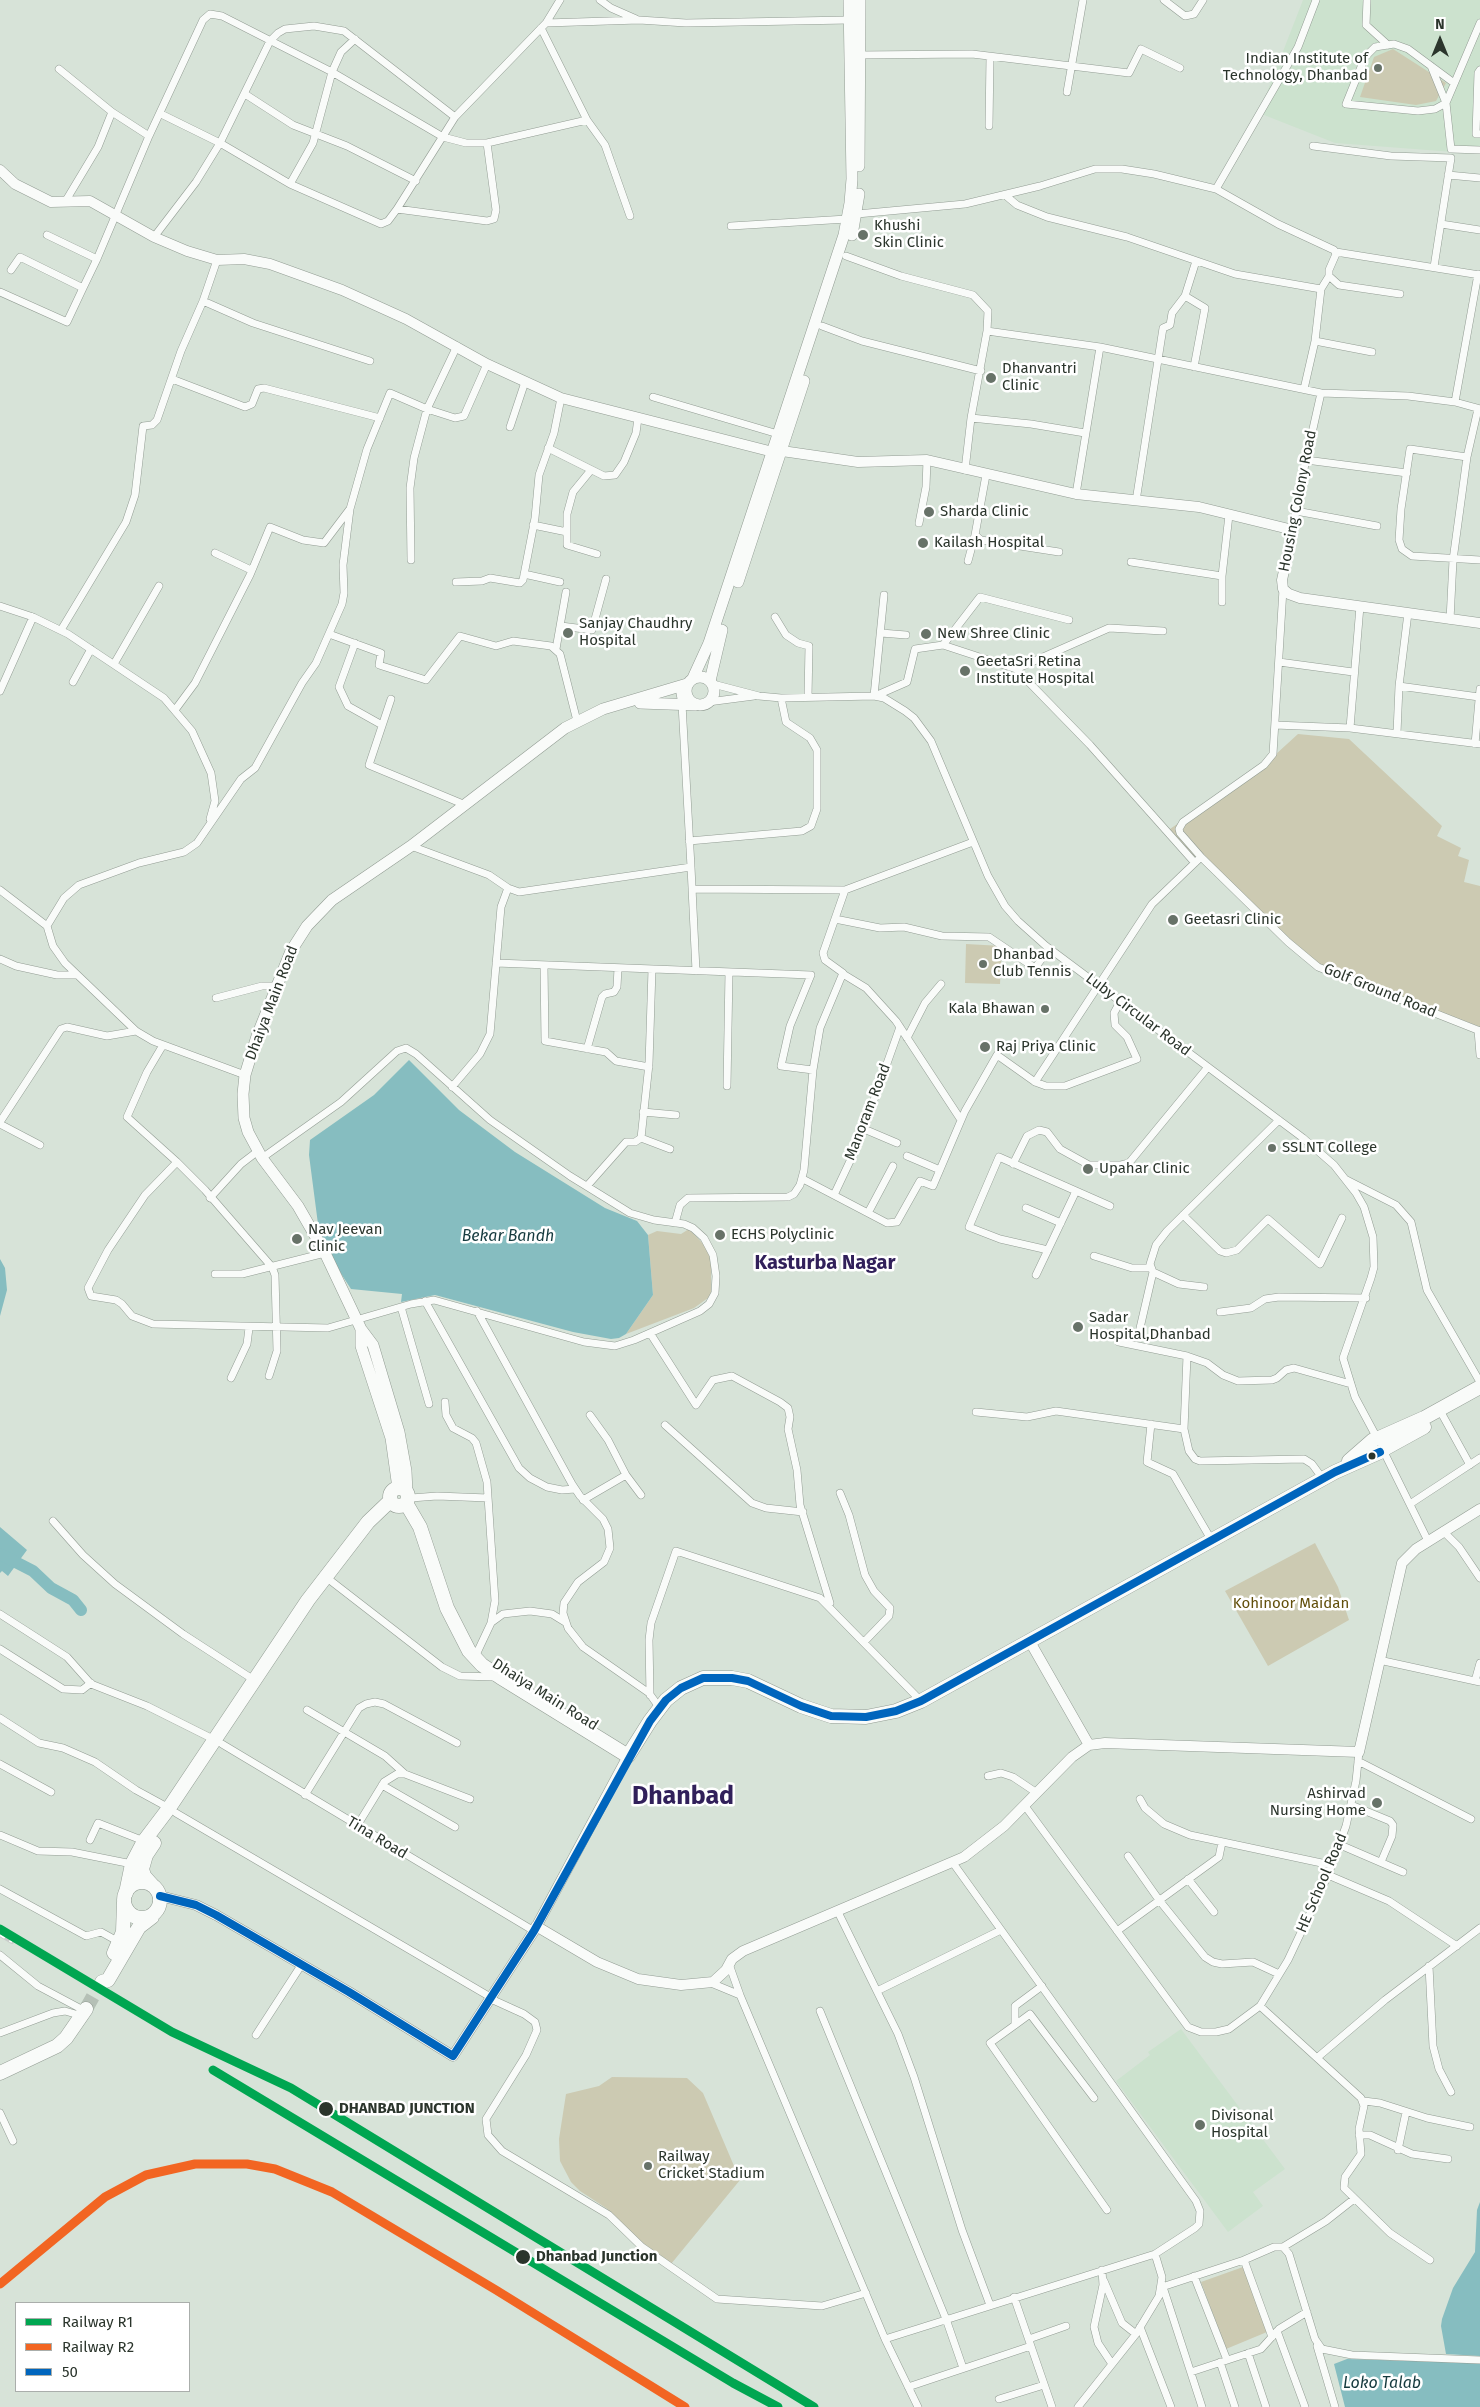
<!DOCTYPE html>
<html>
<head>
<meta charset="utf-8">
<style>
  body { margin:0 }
  #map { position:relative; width:1480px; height:2407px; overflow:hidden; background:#d7e3d8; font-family:"Fira Sans",sans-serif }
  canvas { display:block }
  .legend { position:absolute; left:15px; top:2302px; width:175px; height:90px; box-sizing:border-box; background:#fff; border:1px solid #aaaeab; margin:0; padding:6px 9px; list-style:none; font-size:15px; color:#2b352c }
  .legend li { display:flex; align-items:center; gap:10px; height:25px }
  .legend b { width:25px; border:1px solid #aaaeab }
  .north { position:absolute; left:1415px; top:15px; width:50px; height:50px; -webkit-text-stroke:4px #fff; paint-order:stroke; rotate:0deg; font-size:14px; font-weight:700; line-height:20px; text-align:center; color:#2b352c }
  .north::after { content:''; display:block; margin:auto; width:18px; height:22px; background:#2b352c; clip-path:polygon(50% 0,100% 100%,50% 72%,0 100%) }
</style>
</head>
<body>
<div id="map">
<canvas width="1480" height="2407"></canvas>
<ul class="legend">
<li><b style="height:6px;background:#00a651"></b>Railway R1</li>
<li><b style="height:6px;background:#f26522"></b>Railway R2</li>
<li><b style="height:6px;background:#0065bd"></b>50</li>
</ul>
<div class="north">N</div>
</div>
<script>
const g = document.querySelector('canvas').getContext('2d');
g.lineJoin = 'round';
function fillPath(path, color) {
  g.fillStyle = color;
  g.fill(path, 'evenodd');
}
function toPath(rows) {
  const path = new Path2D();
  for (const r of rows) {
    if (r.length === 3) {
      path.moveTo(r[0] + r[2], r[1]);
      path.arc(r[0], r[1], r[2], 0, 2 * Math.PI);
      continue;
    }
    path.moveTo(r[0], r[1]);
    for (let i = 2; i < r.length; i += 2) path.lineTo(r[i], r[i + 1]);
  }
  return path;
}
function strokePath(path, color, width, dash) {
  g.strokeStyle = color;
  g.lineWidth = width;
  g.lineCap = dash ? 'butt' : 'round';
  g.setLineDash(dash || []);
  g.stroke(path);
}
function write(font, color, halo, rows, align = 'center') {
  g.font = font + ' "Fira Sans",sans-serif';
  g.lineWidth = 5;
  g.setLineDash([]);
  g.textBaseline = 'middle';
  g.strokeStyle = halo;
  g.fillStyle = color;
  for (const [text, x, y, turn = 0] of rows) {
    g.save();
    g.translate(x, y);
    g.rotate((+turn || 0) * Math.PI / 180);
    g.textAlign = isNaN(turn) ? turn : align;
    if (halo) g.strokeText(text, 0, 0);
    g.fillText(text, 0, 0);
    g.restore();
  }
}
fillPath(toPath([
  [1303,0,1480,0,1480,154,1335,143,1259,113],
  [1181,2029,1285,2169,1253,2192,1263,2206,1228,2232,1116,2081,1150,2055,1148,2052]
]), '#cce2ce');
fillPath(toPath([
  [1393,49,1446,83,1436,101,1416,105,1360,97,1374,57],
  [1298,734,1349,739,1442,826,1437,836,1461,848,1458,856,1469,860,1464,882,1480,886,1480,1027,1319,965,1290,945,1167,831,1264,765],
  [966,944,1002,946,1000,984,965,983],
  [689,1229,709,1250,711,1261,711,1292,708,1298,694,1308,626,1334,653,1295,648,1235,657,1231,681,1234],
  [1315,1543,1338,1587,1349,1620,1268,1666,1225,1591],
  [612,2077,687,2078,703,2093,740,2180,671,2264,637,2239,606,2208,580,2191,571,2182,560,2161,559,2139,566,2094,599,2086],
  [1243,2267,1267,2332,1226,2349,1201,2282]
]), '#cccab2');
fillPath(toPath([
  [409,1060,459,1110,515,1152,605,1208,637,1221,648,1235,653,1295,626,1334,619,1338,611,1339,573,1332,435,1295,401,1302,402,1294,351,1289,325,1249,314,1225,318,1224,309,1155,310,1140,374,1095],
  [0,1259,5,1268,7,1290,0,1316],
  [0,1527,27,1550,8,1576,2,1571,0,1573],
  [1480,2202,1480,2356,1446,2354,1441,2326,1442,2319,1453,2288,1475,2252,1477,2210],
  [1347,2359,1480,2363,1480,2407,1345,2407,1334,2364]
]), '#86bdc0');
strokePath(toPath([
  [0,1554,33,1571,51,1588,73,1600,81,1610]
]), '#86bdc0', 12);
strokePath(toPath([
  [86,2009,100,1984]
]), '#b5c0b6', 14, [14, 7]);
const street = toPath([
  [560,0,546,23,639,20,686,23,849,20],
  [600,0,611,8,636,19],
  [1164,0,1185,16,1194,14,1203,0],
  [1367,0,1366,25,1388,45],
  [541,28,587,120,605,145,630,216],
  [858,55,972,54,1129,73,1141,49,1180,68],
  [1431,66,1446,103,1451,149,1480,150],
  [59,69,112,112,149,136],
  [1480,70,1478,73,1476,134,1480,134],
  [1454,83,1408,49,1394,44,1375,47,1365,57,1346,104,1418,111,1435,109,1446,103,1480,23],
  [1067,92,1083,0],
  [245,94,293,125,347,146,416,181],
  [161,114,220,143,290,184,381,224,388,221,397,209,487,221,494,219,496,210,487,143],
  [989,126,990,57],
  [1313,146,1391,156,1451,158,1434,267],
  [1448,175,1480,178],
  [290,184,313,143,332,72,341,52,355,39],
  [1216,189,1298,47,1316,0],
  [1005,195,1017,205,1047,217,1127,237,1235,274,1321,289],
  [65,202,98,147,112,112],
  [397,209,455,117,546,23],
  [857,214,965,204,1040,186,1095,169,1122,169,1154,174,1216,189,1278,224,1334,250,1336,254,1329,270,1329,276,1339,285,1400,294],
  [1441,224,1480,230],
  [731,226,847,219],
  [47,235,97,259,149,136,203,20,210,14,222,16,332,72,443,137,466,143,487,143,587,120],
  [154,237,196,182,220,143,270,41,278,33,285,29,314,26,344,31,455,117],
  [1336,252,1480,275],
  [846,256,901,276,973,295,988,311,987,331],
  [11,270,20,257,83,288,97,259],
  [0,292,67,322,83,288],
  [1185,296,1205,308,1194,367],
  [203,301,253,323,370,361],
  [822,326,862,341,981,371],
  [1315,341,1372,352],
  [172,379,245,407,252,404,258,389,264,388,380,418],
  [1304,389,1315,341,1321,289,1329,276],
  [653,397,778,434],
  [1455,402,1478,274],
  [971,418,1031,424,1085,433],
  [510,427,525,382],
  [548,448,604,476,615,475,624,462,636,433,638,418],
  [1467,457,1410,449,1401,509,1399,540,1402,549,1412,556,1480,560],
  [1306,460,1407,473],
  [591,470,573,492,567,514,567,545,597,554],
  [965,470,971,418,987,331,1100,347,1321,393,1408,396,1455,402,1480,409],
  [986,475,975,535,981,540,1059,552],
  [1076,494,1100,347],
  [1136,501,1163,328,1170,325,1172,313,1185,296,1196,261],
  [1296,511,1377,526],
  [919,523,926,487,927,460],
  [533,525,567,532],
  [1293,530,1299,491,1321,393],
  [215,553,251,570],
  [411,560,410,488,414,458,427,409,455,418,464,416,487,364],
  [968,561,975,535],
  [1131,562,1222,576],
  [524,574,560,582],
  [456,582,482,581,490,578,520,583,523,580,535,518,539,475,554,433,561,398],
  [1283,589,1273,754,1264,765,1183,822,1179,829,1180,833,1201,857,1288,942,1318,967,1480,1031],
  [1222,602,1222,576,1229,515],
  [0,606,33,617,68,634,164,698,192,731,211,773,215,801,210,819],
  [775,617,786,635,798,643,809,646,808,697],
  [1450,620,1453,560,1467,457,1478,409],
  [561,626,592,630,606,579],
  [61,630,126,522,135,495,143,426,152,425,157,420,181,351,203,301,217,260],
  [881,633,906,635],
  [329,634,381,653,379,665,426,680,460,636,496,646,513,641,551,646,560,654,577,721],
  [355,643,339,687,348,706,382,725],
  [943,645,1016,669,1109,628,1163,631],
  [556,649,566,592],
  [1279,662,1353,672],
  [114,664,159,586],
  [1016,669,1090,745,1195,863],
  [73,682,91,649],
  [713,684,759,696,781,698,874,696,884,698,905,711,914,718,931,741,988,876,1005,906,1018,921,1046,946,1303,1138,1334,1165,1356,1193,1364,1207,1373,1237,1374,1267,1371,1278,1343,1358,1355,1397,1377,1438],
  [1399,686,1479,697],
  [0,691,33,617],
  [874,696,884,595],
  [875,696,907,682,915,649,943,645,980,597,1069,620],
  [391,699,369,765,463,804],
  [708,702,754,696],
  [175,710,195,683,250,575,270,527,303,540,324,543,349,510],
  [1275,725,1350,728,1480,744],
  [1350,728,1360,606],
  [1397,733,1399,686,1408,613],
  [1475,744,1480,689],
  [689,841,802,831,811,826,817,809,817,750,810,738,786,722,781,698],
  [411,846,489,875,508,888,519,892,691,867,682,704,679,688],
  [691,867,696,971],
  [692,889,845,890,973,842],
  [0,890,47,926,53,946,65,963,136,1031,153,1041,245,1075],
  [835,919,880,928,904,927,942,936,989,937,1035,968,1049,949],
  [47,926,64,898,79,885,139,863,184,852,197,843,241,779,255,768,302,683,316,663,342,604,344,593,343,565,350,509,367,449,390,393,427,409,457,346],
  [0,959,16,966,57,975,77,975],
  [496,963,811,975,790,1026,781,1066,813,1070],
  [544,965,545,1041,606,1052,616,1061,649,1067],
  [652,969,649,1064,641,1138,670,1149],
  [843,974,866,988,896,1021,961,1120],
  [216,998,262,986,277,986],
  [1478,1030,1480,1055],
  [907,1038,925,1003,941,984],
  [163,1045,147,1072,127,1117,177,1162,205,1190,272,1267,275,1275,277,1351,269,1376],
  [587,1049,602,997,605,994,614,992,617,987,618,968],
  [1035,1082,1046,1086,1065,1086,1137,1059,1127,1037,1115,1025,1114,1013,1120,1002],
  [727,1086,729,972],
  [452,1087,480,1054,490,1034,501,907,508,888],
  [643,1112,676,1115],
  [0,1122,61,1029,67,1027,107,1036,136,1031],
  [0,1124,40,1145],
  [864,1129,897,1143],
  [907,1156,940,1170],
  [177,1162,145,1195,108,1250,88,1288,91,1296,116,1300,122,1304,132,1316,153,1324,328,1328,411,1304,434,1300,584,1342,615,1346,634,1340,700,1311,709,1304,715,1293,716,1276,713,1255,704,1238,693,1228,684,1224,654,1220,630,1213,570,1176,490,1120,416,1054,406,1048,397,1051,341,1102,262,1158],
  [1013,1164,1027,1136,1039,1130,1047,1132,1060,1149,1089,1165,1121,1165,1129,1163,1208,1067],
  [803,1179,887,1223,897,1222,920,1181,933,1186,965,1111,997,1055,1035,1082,1152,904,1201,857],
  [1347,1180,1396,1205,1411,1222,1427,1290,1480,1382],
  [587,1186,626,1142,635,1142,641,1138],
  [834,1195,859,1142,900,1027],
  [210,1198,241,1164,258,1151],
  [1026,1208,1061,1223],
  [868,1213,893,1166],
  [1183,1215,1220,1251,1226,1253,1237,1250,1268,1219,1320,1264,1342,1218],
  [675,1223,680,1205,688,1198,788,1197,794,1194,800,1185,804,1170,813,1070,820,1028,843,973,825,960,823,953,845,890],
  [1048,1250,1000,1239,969,1227,999,1157,1110,1206],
  [1094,1256,1132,1268,1151,1268],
  [215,1274,242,1274,325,1253],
  [1036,1275,1076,1191],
  [1204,1287,1179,1284,1153,1272,1150,1264,1156,1245,1167,1231,1279,1120],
  [425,1301,519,1468,530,1478,547,1487,562,1490,575,1489],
  [401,1307,429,1404],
  [477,1311,572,1484,580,1496,603,1519,608,1529,610,1548,604,1562,578,1582,564,1603,563,1613,568,1628,583,1647,649,1693,659,1707],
  [1220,1312,1251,1308,1265,1299,1279,1297,1366,1298],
  [1140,1328,1153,1272],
  [650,1333,696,1405,713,1380,732,1376,780,1402,788,1408,790,1417,788,1429,797,1470,800,1505,830,1603],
  [1119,1342,1187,1356,1207,1363,1223,1375,1238,1381,1272,1380,1277,1378,1286,1370,1294,1368,1351,1384],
  [231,1378,247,1344,249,1328],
  [445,1402,446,1415,453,1428,472,1438,476,1443,487,1482,495,1601,491,1623,475,1657],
  [976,1412,1027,1417,1056,1411,1184,1429,1189,1451,1195,1459,1200,1461,1304,1459,1312,1464,1323,1479],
  [590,1415,608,1440,626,1475,641,1495],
  [1443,1416,1470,1465],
  [1151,1424,1147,1462,1173,1474,1212,1541],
  [665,1425,752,1503,766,1508,803,1512],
  [1184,1429,1187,1356],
  [1383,1450,1428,1541],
  [840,1493,849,1515,865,1575,874,1591,890,1608,889,1616,864,1642],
  [411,1498,437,1496,488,1498],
  [583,1500,626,1475],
  [1410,1504,1480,1458],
  [53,1521,83,1555,115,1584,183,1634,254,1680],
  [1443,1531,1459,1547,1480,1578],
  [331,1581,442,1667,460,1676,496,1677],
  [0,1614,67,1657,91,1684,147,1706,215,1740],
  [492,1622,503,1614,530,1611,552,1614,565,1622],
  [0,1649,63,1689,82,1690,91,1683],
  [1379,1660,1480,1682],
  [1475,1681,1480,1663],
  [650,1695,649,1640,651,1623,676,1551,820,1598,921,1701],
  [307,1710,385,1756,405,1774],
  [0,1718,39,1743,63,1748,95,1762,136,1790,169,1808],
  [222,1744,534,1931],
  [1358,1761,1471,1819],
  [0,1764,51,1792],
  [988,1776,1001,1773,1013,1777,1037,1793],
  [382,1785,455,1827],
  [305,1795,359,1708,366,1704,375,1702,384,1704,457,1743],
  [1140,1799,1145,1808,1164,1824,1190,1835,1331,1865],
  [1351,1805,1390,1821,1393,1825,1392,1836,1381,1862],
  [1025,1806,1188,2027,1201,2032,1216,2032,1229,2029,1260,2006,1288,1960,1328,1875,1346,1826,1356,1781,1359,1752],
  [176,1813,492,1998],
  [357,1826,384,1782,397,1774,405,1774,470,1799],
  [0,1835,38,1851,72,1852,132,1864],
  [90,1840,98,1823,144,1841],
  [1338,1844,1403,1872],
  [1128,1856,1159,1900,1205,1957,1213,1962,1222,1964,1253,1962,1279,1974],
  [953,1863,1196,2201,1200,2211,1199,2224,1195,2228,1155,2254,1162,2277,1159,2296,1136,2334,1078,2407],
  [1328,1875,1389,1901,1457,1946],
  [1188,1879,1214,1912],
  [0,1889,86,1936,101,1932,119,1942],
  [838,1912,898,2034,914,2077,962,2230,990,2305],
  [1117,1931,1219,1857,1222,1842],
  [0,1955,38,1986,85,2011],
  [1429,1966,1433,2046,1439,2069,1451,2092],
  [711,1983,740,1995,729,1964],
  [1042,1986,1015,2006,1015,2025,990,2043,1107,2210],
  [877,1991,1001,1930],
  [740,1995,885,2339,918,2407],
  [491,1999,524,2014,535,2022,537,2030,526,2055,486,2119,488,2135,502,2151,609,2215,642,2247,717,2299,822,2306,866,2293],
  [1260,2006,1361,2098,1364,2106,1359,2129,1361,2154,1345,2177,1344,2188,1390,2233,1430,2260],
  [820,2011,946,2319,963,2368],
  [1015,2025,1030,2014,1094,2098],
  [0,2033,53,2013,65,2011,82,2016],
  [256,2035,302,1964],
  [1318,2057,1385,2000,1480,1928],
  [1364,2101,1380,2103,1427,2118,1470,2127],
  [0,2113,13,2141],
  [1359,2135,1370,2135,1412,2154,1448,2159],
  [1398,2150,1406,2112],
  [1283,2247,1326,2221,1354,2199],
  [1244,2260,1272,2337],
  [1102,2270,1103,2285,1094,2327,1098,2343,1112,2364],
  [1194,2276,1227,2360],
  [1104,2281,1122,2323,1136,2334],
  [1162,2287,1244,2260,1274,2247,1283,2247,1289,2254,1315,2339,1322,2349,1352,2355,1480,2360],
  [1163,2287,1202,2407],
  [1014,2297,1052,2407],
  [1140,2327,1171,2407],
  [1277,2331,1305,2407],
  [885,2339,1155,2254],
  [1029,2339,1066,2326],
  [1317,2346,1335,2407],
  [1248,2353,1266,2407],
  [1220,2362,1235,2407],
  [1191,2372,1261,2349,1279,2329,1307,2312],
  [908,2387,1031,2346],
  [999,2399,1044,2385]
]);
const secondary = toPath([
  [0,170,15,184,51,202,90,201,154,237,187,251,217,260,244,259,270,264,342,290,406,319,487,364,561,398,773,452],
  [782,451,858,462,927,460,1076,494,1199,507,1293,530,1282,580,1283,589,1289,594,1300,598,1480,623],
  [1029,1640,1089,1745,1105,1743,1359,1752,1402,1563,1416,1549,1480,1509],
  [160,1896,196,1905,216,1915,349,1992,453,2056,534,1931,628,1756],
  [536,1926,597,1962,638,1979,681,1985,713,1982,726,1970,732,1959,743,1951,964,1857,1004,1826,1072,1757,1089,1745]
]);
const primary = toPath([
  [859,166,860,0],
  [852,235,859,194],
  [738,582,804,381],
  [700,691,14],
  [693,678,709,643,844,235,850,203,852,179,849,0],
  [710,681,722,630],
  [640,703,696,705],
  [361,1329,361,1346,391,1438,398,1488],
  [407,1493,406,1471,399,1432,373,1345,361,1329,325,1253,298,1206,262,1158,248,1132,244,1118,243,1094,245,1075,257,1036,291,951,307,926,332,900,411,846,565,728,603,709,687,684]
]);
const highway = toPath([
  [1379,1438,1424,1418,1480,1387],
  [1384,1449,1424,1427],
  [1349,1461,1373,1440],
  [399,1497,9],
  [406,1503,420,1527,447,1608,469,1651,482,1665,500,1677,628,1756,650,1721,666,1700,681,1688,703,1678,732,1678,748,1681,801,1706,831,1716,866,1717,896,1711,921,1701,1335,1472,1380,1452],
  [142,1900,18],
  [152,1885,144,1876,142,1869,146,1855,154,1843],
  [126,1893,132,1864,144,1841,169,1808,308,1600,368,1522,390,1501],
  [114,1953,123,1932,124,1902],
  [102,1982,108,1980,139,1927,152,1917],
  [0,2073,57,2046,66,2038,86,2009]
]);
strokePath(street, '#929c93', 8);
strokePath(secondary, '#929c93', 11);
strokePath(primary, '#929c93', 12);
strokePath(highway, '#929c93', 15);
strokePath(street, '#f9fbf9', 7);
strokePath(secondary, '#f9fbf9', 10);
strokePath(primary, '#f9fbf9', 11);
strokePath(highway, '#f9fbf9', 14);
const rail = toPath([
  [0,1935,12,1942],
  [172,2032,291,2088,814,2407],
  [0,2284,105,2197,146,2175,195,2164,247,2164,275,2169,332,2192,496,2290,685,2407]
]);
strokePath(rail, '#c9cdca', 4);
strokePath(rail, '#fff', 2, [5.5]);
strokePath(toPath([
  [160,1896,196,1905,216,1915,349,1992,453,2056,534,1931,650,1721,666,1700,681,1688,703,1678,732,1678,748,1681,801,1706,831,1716,866,1717,896,1711,921,1701,1335,1472,1380,1452]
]), '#0065bd', 8);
strokePath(toPath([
  [0,1929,172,2032,291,2088,814,2407],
  [213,2070,733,2383,778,2407]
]), '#00a651', 9);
strokePath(toPath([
  [0,2284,105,2197,146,2175,195,2164,247,2164,275,2169,332,2192,496,2290,685,2407]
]), '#f26522', 9);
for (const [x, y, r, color] of [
  [1378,68,5,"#677268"],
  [863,235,6,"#677268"],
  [991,378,6,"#677268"],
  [929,512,6,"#677268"],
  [923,543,6,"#677268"],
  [568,633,6,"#677268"],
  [926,634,6,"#677268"],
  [965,671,6,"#677268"],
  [1173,920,6,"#677268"],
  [983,964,5,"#677268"],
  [1045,1009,5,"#677268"],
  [985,1047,6,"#677268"],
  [1272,1148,5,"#677268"],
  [1088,1169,6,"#677268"],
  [720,1235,6,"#677268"],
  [297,1239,6,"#677268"],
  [1078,1327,6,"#677268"],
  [1372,1456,4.5,"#2b352c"],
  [1377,1803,6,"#677268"],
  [326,2109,8,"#2b352c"],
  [1200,2125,6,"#677268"],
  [648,2166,5,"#677268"],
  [523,2257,8,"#2b352c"]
]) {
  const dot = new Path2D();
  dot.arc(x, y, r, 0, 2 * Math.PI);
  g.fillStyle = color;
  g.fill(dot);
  strokePath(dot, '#fff', 2);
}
write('15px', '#2b352c', '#fff', [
  ["Indian Institute of",1368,59,"right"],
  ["Technology, Dhanbad",1368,76,"right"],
  ["Khushi",874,226],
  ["Skin Clinic",874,243],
  ["Dhanvantri",1002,369],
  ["Clinic",1002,386],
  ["Sharda Clinic",940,512],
  ["Kailash Hospital",934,543],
  ["Sanjay Chaudhry",579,624],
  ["Hospital",579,641],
  ["New Shree Clinic",937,634],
  ["GeetaSri Retina",976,662],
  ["Institute Hospital",976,679],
  ["Geetasri Clinic",1184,920],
  ["Dhanbad",993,955],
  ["Club Tennis",993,972],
  ["Kala Bhawan",1035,1009,"right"],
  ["Raj Priya Clinic",996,1047],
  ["SSLNT College",1282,1148],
  ["Upahar Clinic",1099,1169],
  ["Nav Jeevan",308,1230],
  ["Clinic",308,1247],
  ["ECHS Polyclinic",731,1235],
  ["Sadar",1089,1318],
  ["Hospital,Dhanbad",1089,1335],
  ["Ashirvad",1366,1794,"right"],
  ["Nursing Home",1366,1811,"right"],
  ["Divisonal",1211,2116],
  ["Hospital",1211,2133],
  ["Railway",658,2157],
  ["Cricket Stadium",658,2174]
], 'left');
write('15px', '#2b352c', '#fff', [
  ["Housing Colony Road",1298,501,-79],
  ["Golf Ground Road",1380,991,22],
  ["Dhaiya Main Road",272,1003,-69],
  ["Luby Circular Road",1138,1015,37],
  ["Manoram Road",868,1112,-69],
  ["Dhaiya Main Road",545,1695,32],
  ["Tina Road",377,1838,31],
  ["HE School Road",1322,1883,-67]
]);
write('15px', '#624f0b', '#fff', [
  ["Kohinoor Maidan",1291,1604]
]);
write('bold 15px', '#2b352c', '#fff', [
  ["DHANBAD JUNCTION",339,2109],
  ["Dhanbad Junction",536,2257]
], 'left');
write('italic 16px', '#153a3e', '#fff', [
  ["Bekar Bandh",508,1237],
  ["Loko Talab",1382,2384]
]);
write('bold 20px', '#31205a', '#fff', [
  ["Kasturba Nagar",825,1263]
]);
write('bold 25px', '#31205a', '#fff', [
  ["Dhanbad",683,1797]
]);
</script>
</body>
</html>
